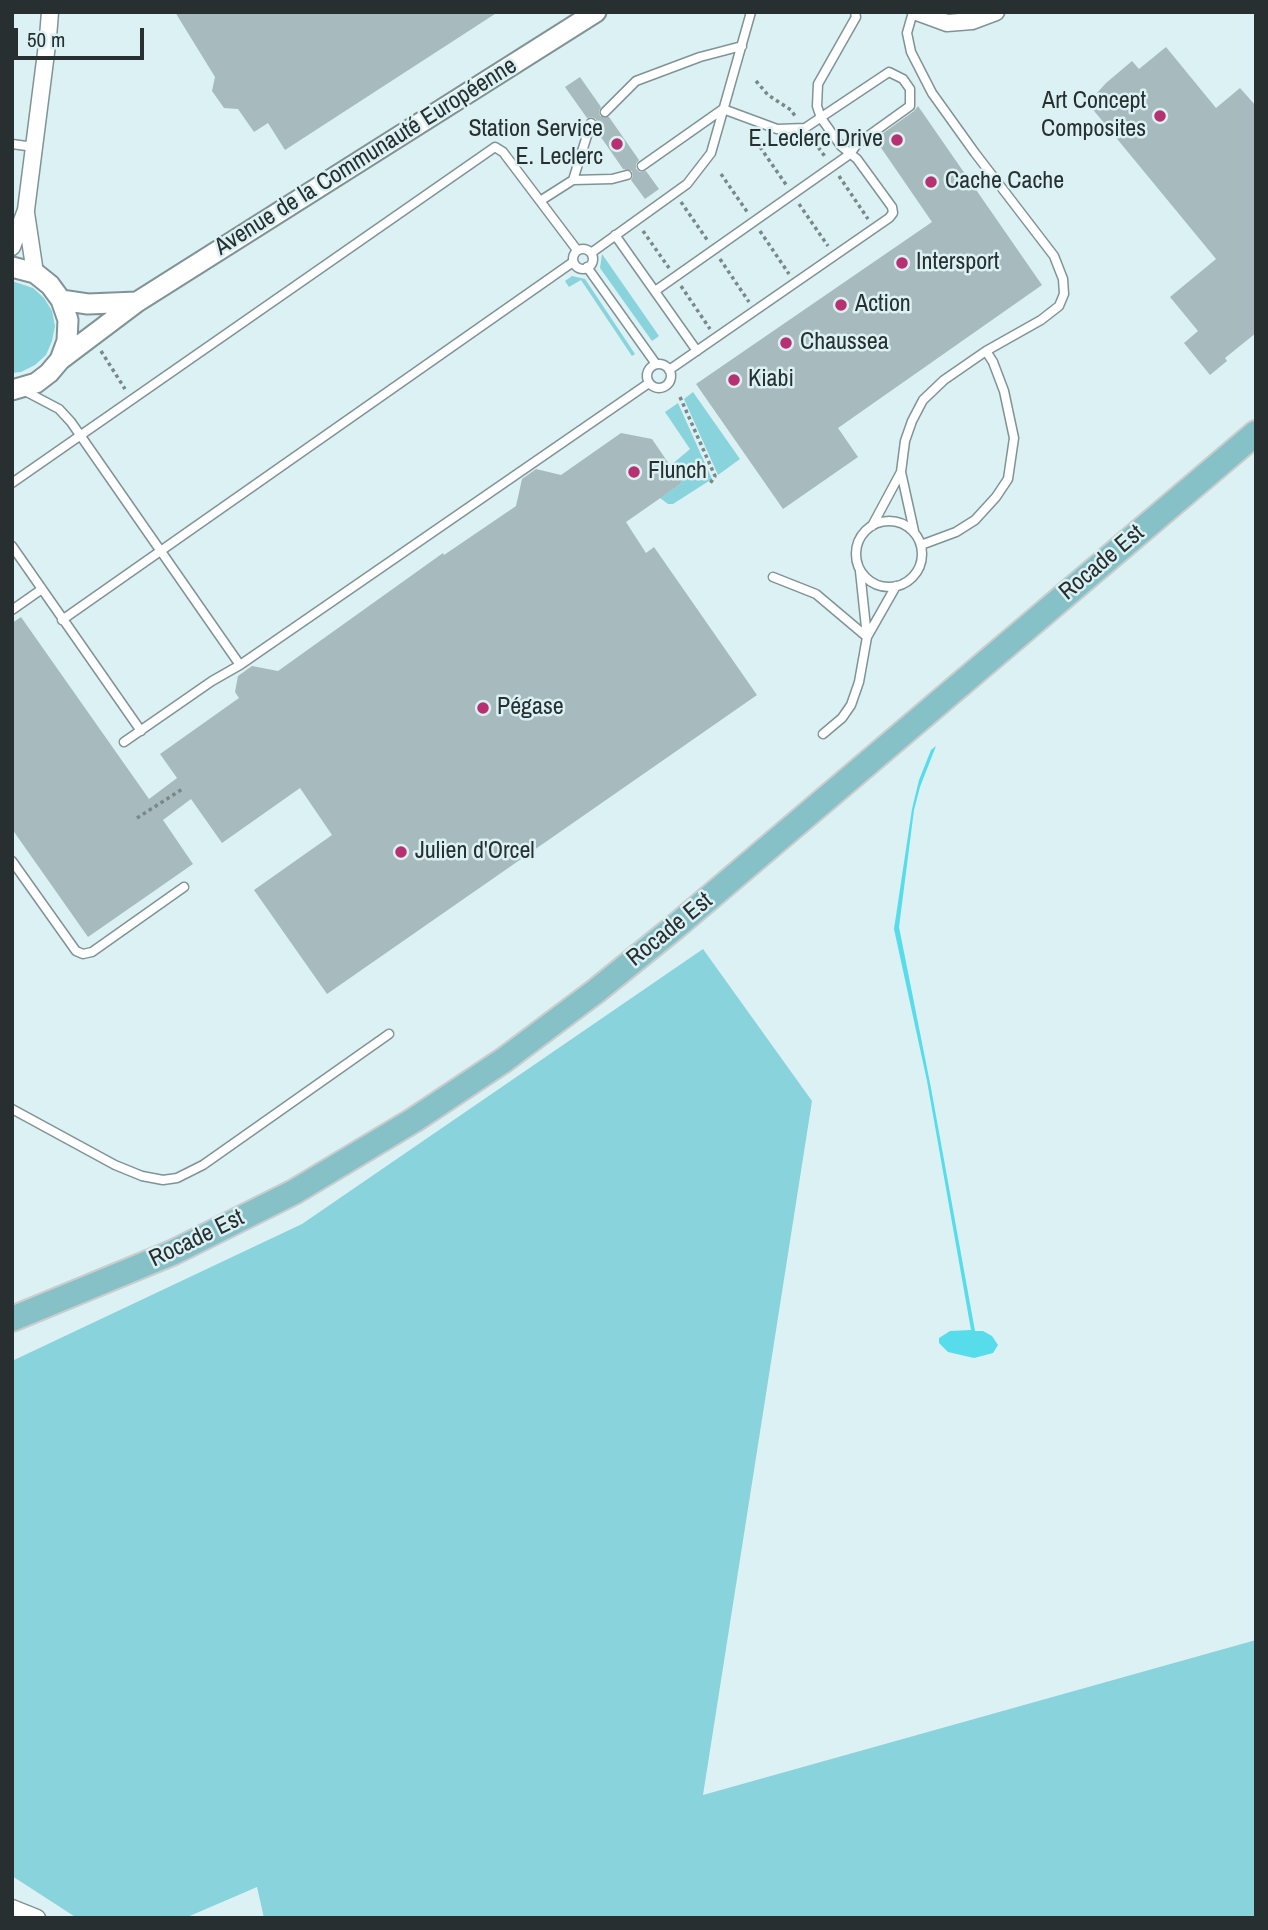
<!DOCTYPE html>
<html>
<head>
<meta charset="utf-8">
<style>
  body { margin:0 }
  #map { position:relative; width:1268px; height:1930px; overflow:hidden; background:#dcf1f3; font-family:"Archivo Narrow",sans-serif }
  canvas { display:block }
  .frame { position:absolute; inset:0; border:14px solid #272f30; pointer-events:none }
  .scale { position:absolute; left:14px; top:28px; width:130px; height:32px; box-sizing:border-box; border:4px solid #272f30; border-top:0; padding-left:9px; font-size:21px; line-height:24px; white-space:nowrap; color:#272f30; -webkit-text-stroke:5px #dcf1f3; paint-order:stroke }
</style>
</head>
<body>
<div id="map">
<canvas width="1268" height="1930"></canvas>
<div class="frame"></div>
<div class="scale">50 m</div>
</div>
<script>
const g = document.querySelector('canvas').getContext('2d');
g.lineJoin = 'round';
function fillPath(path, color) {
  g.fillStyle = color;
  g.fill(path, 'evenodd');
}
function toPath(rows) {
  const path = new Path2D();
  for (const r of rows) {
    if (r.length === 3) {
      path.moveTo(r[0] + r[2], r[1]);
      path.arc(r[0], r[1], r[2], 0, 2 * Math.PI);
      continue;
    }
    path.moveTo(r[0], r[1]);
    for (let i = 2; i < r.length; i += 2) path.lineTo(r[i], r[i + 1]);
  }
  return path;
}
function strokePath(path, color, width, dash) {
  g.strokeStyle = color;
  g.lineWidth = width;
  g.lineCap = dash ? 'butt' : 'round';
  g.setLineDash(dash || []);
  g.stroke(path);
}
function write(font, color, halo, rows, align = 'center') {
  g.font = font + ' "Archivo Narrow",sans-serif';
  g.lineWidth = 5;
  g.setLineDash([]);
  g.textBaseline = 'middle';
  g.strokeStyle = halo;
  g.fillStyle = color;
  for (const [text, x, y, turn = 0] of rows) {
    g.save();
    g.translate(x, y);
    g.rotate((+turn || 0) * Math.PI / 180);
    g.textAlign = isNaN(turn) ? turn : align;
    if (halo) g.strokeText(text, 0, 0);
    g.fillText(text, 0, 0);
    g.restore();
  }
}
fillPath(toPath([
  [602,254,659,336,652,341,600,268],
  [572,276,585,279,635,354,632,356,581,280,569,287,565,281],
  [12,281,33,288,44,298,52,311,55,326,52,341,46,355,35,365,21,372,12,373],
  [693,392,740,459,718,475,684,399],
  [678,403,712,479,673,504,668,504,660,498,682,483,670,466,690,449,665,412],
  [703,949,812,1101,703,1795,1256,1640,1256,1918,264,1918,257,1887,185,1918,77,1918,12,1876,12,1361,302,1224]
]), '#89d3dc');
fillPath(toPath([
  [936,746,920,787,914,810,899,927,931,1088,975,1331,983,1331,992,1336,998,1345,993,1353,974,1358,948,1352,939,1343,939,1338,950,1331,971,1330,927,1081,894,929,912,809,919,780,931,750]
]), '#56dceb');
fillPath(toPath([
  [175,12,498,12,285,150,268,123,254,132,238,109,224,108,212,91,215,77],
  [1166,47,1216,108,1240,88,1256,106,1256,333,1225,358,1227,361,1210,375,1184,343,1198,331,1170,297,1216,259,1090,106,1096,101,1097,93,1106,83,1132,61,1139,69],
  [580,77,601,107,599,111,600,116,609,117,639,160,636,164,636,169,640,172,646,171,659,189,645,199,631,180,633,176,632,171,623,169,596,130,596,119,592,117,587,118,565,87],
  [918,106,1042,285,838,428,858,457,783,509,696,384,932,222,875,139,914,111],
  [621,433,652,439,682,483,626,522,646,553,654,547,757,695,327,994,254,890,332,835,300,788,222,843,191,799,163,820,193,864,88,937,12,829,12,623,21,617,149,799,177,778,160,754,239,698,235,692,238,676,252,666,278,671,443,553,444,555,516,506,522,479,536,469,561,475]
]), '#a7bbbe');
const service = toPath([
  [605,112,636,81,700,57,742,46],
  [12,144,34,147],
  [642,166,723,109,777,129,805,128,889,72,903,79,910,89,910,106,857,144,850,154,655,291],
  [573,180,612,179,627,175],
  [540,201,573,180,591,123],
  [615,235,697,351],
  [583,259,10],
  [591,253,687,184,711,153,751,12],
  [587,267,656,364],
  [659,376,12],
  [669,370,889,218,893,213,892,207,857,159,841,146,821,118,817,106,818,84,856,17,855,12],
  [23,390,59,409,71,422,240,665,649,383],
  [901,472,914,531],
  [12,483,495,147,503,152,577,250],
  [889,554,33],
  [872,526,901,472,905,441,912,421,923,400,944,380,986,351,1041,320,1059,306,1064,294,1063,279,1054,256,975,153,932,93,911,52,907,33,913,12],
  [921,545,956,532,975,520,996,497,1008,479,1014,438,1004,391,993,362,986,351],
  [12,546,141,731],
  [860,571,867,637],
  [773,577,816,594,867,637],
  [12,610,42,589],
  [62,620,573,262],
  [823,734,842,718,851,705,859,682,867,637,896,586],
  [124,742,212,681,240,665],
  [12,861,76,951,83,954,92,952,184,887],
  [12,1109,115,1165,142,1176,163,1180,177,1178,203,1165,389,1034]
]);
const minor = toPath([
  [917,12,947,23,972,21,996,12],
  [26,213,35,273],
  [12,247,26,210,48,37,50,12],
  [12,1908,37,1918]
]);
const tertiary = toPath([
  [12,267,35,273,50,285,61,300,68,320,67,341,60,360,49,373,36,383,12,390],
  [61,300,88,304,137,302],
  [60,360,137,302,596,12]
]);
const primary = toPath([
  [12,1319,172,1253,294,1192,414,1120,504,1060,596,991,675,927,1256,433]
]);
strokePath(service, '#809396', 11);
strokePath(minor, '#809396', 19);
strokePath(tertiary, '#809396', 23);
strokePath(primary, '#cbcdcd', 28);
strokePath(toPath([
  [756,81,768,95,791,110,795,116],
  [810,136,826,158],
  [760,147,787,186],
  [721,174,748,213],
  [839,176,868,219],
  [681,202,708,241],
  [799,204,828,246],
  [643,231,669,268],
  [760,231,789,274],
  [720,259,749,302],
  [681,286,710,329],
  [101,351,125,389],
  [680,397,715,476,709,485],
  [137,818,184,788]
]), '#7a888a', 3.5, [3.5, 3.5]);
strokePath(service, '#fff', 8);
strokePath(minor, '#fff', 16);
strokePath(tertiary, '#fff', 19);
strokePath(primary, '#86c1c7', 24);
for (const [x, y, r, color] of [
  [1160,116,7,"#b73071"],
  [897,140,7,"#b73071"],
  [617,144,7,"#b73071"],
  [931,182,7,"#b73071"],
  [902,263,7,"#b73071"],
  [841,305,7,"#b73071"],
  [786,343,7,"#b73071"],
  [734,380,7,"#b73071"],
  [634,472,7,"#b73071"],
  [483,708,7,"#b73071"],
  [401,852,7,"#b73071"]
]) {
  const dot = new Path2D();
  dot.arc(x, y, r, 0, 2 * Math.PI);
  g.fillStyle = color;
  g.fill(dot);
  strokePath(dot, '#dcf1f3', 2.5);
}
write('24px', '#272f30', '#dcf1f3', [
  ["Art Concept",1146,102,"right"],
  ["Composites",1146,130,"right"],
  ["Station Service",603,130,"right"],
  ["E. Leclerc",603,158,"right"],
  ["E.Leclerc Drive",883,140,"right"],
  ["Cache Cache",945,182],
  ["Intersport",916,263],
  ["Action",855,305],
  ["Chaussea",800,343],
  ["Kiabi",748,380],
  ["Flunch",648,472],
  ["Pégase",497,708],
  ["Julien d'Orcel",415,852]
], 'left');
write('24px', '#272f30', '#dcf1f3', [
  ["Avenue de la Communauté Européenne",366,157,-32],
  ["Rocade Est",1102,563,-40],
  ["Rocade Est",670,930,-39],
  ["Rocade Est",197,1239,-26]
]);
</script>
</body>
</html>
